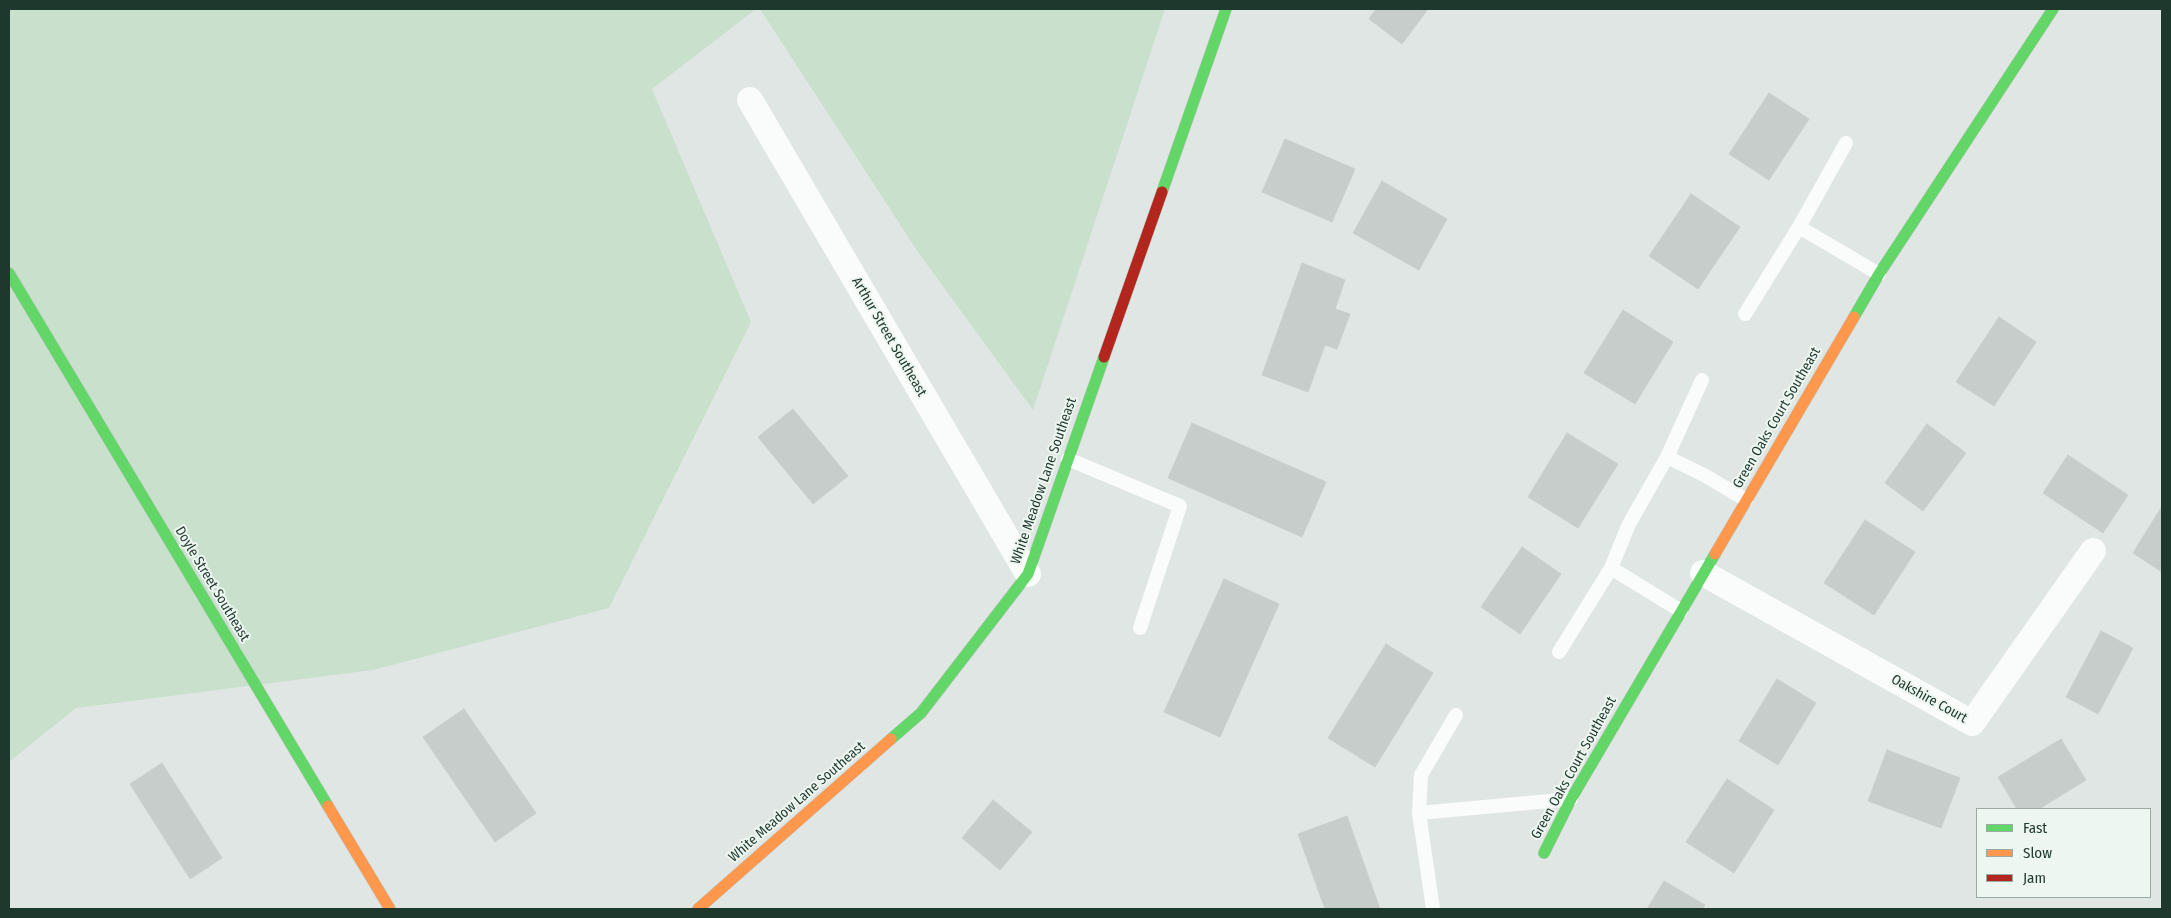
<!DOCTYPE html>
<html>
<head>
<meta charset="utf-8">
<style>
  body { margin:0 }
  #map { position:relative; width:2171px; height:918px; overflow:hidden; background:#e0e6e3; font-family:"Fira Sans Condensed",sans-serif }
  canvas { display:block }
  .frame { position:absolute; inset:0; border:10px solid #1f382d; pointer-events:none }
  .legend { position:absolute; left:1976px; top:808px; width:175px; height:90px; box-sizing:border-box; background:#edf6f0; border:1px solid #9baaa2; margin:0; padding:6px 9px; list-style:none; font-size:15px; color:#1f382d }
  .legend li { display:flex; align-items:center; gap:10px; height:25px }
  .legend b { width:25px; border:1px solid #9baaa2 }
</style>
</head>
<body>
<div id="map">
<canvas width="2171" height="918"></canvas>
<div class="frame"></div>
<ul class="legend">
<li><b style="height:6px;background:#63d668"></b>Fast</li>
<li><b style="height:6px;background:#ff974d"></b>Slow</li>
<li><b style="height:6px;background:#b3261e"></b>Jam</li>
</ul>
</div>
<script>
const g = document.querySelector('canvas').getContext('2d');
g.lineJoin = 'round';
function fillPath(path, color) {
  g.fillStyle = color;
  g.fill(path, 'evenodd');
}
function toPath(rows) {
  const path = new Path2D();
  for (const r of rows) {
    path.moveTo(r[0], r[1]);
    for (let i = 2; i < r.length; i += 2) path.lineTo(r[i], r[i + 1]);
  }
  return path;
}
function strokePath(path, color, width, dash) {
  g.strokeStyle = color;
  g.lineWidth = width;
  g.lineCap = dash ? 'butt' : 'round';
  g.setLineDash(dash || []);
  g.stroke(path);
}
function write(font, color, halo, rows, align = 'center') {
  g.font = font + ' "Fira Sans Condensed",sans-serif';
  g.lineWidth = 4;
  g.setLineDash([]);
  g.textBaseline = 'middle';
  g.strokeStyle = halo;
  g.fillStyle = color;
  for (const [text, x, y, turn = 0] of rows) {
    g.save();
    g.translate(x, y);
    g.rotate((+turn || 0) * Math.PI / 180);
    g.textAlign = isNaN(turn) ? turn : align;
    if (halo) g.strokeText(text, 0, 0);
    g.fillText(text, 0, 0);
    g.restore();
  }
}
fillPath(toPath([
  [9,9,756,9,652,89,751,322,609,608,373,670,76,708,9,762],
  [760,9,1165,9,1033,410,918,252]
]), '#c8e0cc');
const building = toPath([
  [1376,9,1428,9,1402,44,1369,19,1376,9],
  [1769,93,1809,119,1769,180,1729,154,1769,93],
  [1285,139,1355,169,1332,222,1262,192,1285,139],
  [1382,181,1447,219,1419,270,1353,233,1382,181],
  [1691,194,1740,227,1698,289,1649,256,1691,194],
  [1302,263,1345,280,1335,309,1350,314,1337,349,1325,345,1308,392,1262,375,1302,263],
  [1623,310,1673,342,1635,404,1584,373,1623,310],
  [1999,317,2036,342,1994,406,1956,382,1999,317],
  [793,409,848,476,813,504,758,437,793,409],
  [1192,423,1326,482,1302,537,1168,478,1192,423],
  [1927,424,1966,453,1923,511,1885,483,1927,424],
  [1567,433,1618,464,1578,528,1528,497,1567,433],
  [2068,455,2128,495,2103,533,2043,493,2068,455],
  [2162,506,2162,572,2133,553,2162,506],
  [1865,520,1915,552,1874,615,1824,583,1865,520],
  [1522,547,1561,574,1520,634,1481,607,1522,547],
  [1224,579,1279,604,1220,737,1164,712,1224,579],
  [2101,631,2133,648,2098,714,2066,697,2101,631],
  [1386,644,1433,673,1375,767,1328,738,1386,644],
  [1777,679,1816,703,1778,765,1739,741,1777,679],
  [464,709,536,813,495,842,423,737,464,709],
  [2061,739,2086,780,2039,809,2017,809,1998,777,2061,739],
  [1887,750,1960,778,1941,828,1868,801,1887,750],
  [162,763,222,858,190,879,130,784,162,763],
  [1727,779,1774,810,1734,873,1686,842,1727,779],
  [993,800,1032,832,1000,870,962,838,993,800],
  [1347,816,1380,909,1325,909,1298,834,1347,816],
  [1664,881,1705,905,1702,909,1647,909,1664,881]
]);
fillPath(building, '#c7cdca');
strokePath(building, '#c9cfcc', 1);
const fast = toPath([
  [1162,192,1226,9],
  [9,273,328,806],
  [1854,317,1879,274,2053,9],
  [891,739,921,713,1028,574,1104,357],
  [1544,853,1571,799,1715,554]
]);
const slow = toPath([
  [1715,554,1854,317],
  [328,806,390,909],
  [698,909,891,739]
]);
const jam = toPath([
  [1104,357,1162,192]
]);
strokePath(fast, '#b9c3be', 12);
strokePath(slow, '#b9c3be', 12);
strokePath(jam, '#b9c3be', 12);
strokePath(toPath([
  [1846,143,1799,227,1879,274],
  [1745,314,1799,227],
  [1667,457,1702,380],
  [1068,459,1180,506,1140,628],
  [1681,611,1611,568,1629,524,1667,457,1704,475,1746,500],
  [1559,652,1611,568],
  [1456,715,1421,775,1419,813,1571,799],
  [1419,813,1433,909]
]), '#fafbfb', 14);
strokePath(toPath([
  [750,100,1028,574],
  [1703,573,1972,723,2093,551]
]), '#fafbfb', 26);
strokePath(fast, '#63d668', 11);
strokePath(slow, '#ff974d', 11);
strokePath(jam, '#b3261e', 11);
write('14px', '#1f382d', '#edf6f0', [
  ["Arthur Street Southeast",889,337,60],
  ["Green Oaks Court Southeast",1777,418,-60],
  ["White Meadow Lane Southeast",1044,481,-71],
  ["Doyle Street Southeast",212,584,59],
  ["Oakshire Court",1929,699,29],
  ["Green Oaks Court Southeast",1574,768,-61],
  ["White Meadow Lane Southeast",797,802,-41]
]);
</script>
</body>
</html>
